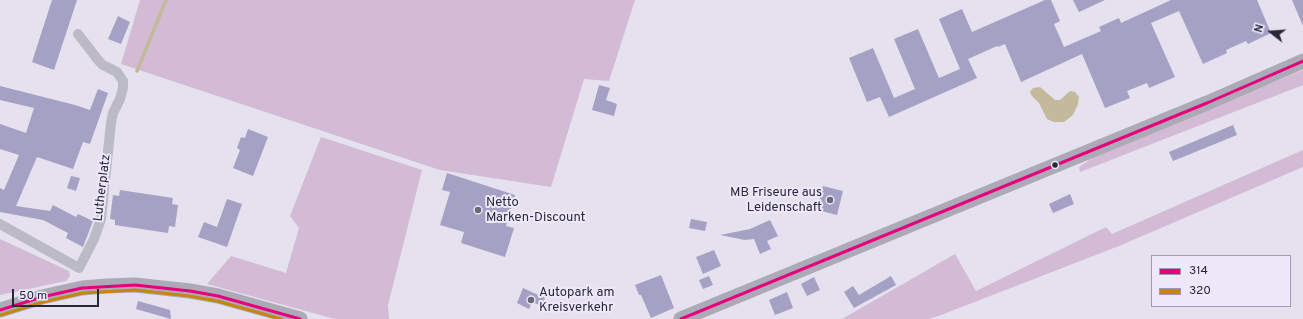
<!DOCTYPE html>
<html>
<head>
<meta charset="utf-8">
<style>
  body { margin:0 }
  #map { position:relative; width:1303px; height:319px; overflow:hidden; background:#e5e1ee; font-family:Overpass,sans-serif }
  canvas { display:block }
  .legend { position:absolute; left:1151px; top:255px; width:140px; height:52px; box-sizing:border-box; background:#eee8fb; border:1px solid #9f9bad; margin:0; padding:5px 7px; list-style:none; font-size:12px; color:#292839 }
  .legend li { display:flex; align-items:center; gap:8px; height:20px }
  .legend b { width:20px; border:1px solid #9f9bad }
  .north { position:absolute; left:1251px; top:12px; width:40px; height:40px; -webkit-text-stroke:3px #eee8fb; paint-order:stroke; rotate:287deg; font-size:11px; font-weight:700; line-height:16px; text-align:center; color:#292839 }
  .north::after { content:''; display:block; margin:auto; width:14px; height:18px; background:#292839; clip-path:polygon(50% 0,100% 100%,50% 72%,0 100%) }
  .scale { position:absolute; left:12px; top:289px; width:87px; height:18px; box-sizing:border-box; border:2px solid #292839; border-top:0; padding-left:5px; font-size:12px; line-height:14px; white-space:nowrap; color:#292839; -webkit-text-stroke:3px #eee8fb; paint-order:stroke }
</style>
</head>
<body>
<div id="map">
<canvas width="1303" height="319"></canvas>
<ul class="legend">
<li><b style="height:5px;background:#e5007d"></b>314</li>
<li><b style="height:5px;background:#c4860e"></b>320</li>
</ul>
<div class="north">N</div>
<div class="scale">50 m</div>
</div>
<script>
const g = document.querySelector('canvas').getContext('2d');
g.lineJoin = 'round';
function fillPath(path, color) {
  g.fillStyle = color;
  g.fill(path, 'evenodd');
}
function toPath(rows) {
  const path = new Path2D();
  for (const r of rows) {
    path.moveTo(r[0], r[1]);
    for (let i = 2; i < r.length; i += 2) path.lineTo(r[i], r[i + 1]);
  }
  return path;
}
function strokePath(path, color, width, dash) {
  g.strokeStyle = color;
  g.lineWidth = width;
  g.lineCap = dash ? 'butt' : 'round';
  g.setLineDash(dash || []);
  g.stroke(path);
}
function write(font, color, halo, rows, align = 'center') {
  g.font = font + ' Overpass,sans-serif';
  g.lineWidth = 4;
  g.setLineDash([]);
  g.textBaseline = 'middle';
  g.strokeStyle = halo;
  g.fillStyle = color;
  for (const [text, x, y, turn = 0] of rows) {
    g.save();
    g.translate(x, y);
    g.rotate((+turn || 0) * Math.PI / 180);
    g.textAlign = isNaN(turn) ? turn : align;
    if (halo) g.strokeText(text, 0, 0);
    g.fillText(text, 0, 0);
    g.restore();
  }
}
fillPath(toPath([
  [140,0,635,0,609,81,584,79,551,187,440,170,121,64],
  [1303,70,1303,85,1080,172,1079,167,1098,154],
  [321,137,422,170,388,305,389,319,335,319,207,284,231,256,286,273,299,228,290,216],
  [1303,150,1303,167,1119,246,941,315,929,319,842,319,955,254,976,291,1106,227,1112,234],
  [0,239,69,271,70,276,66,281,0,295]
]), '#d3bad5');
fillPath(toPath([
  [1040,87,1055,100,1060,100,1070,91,1075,92,1079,97,1078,104,1073,115,1064,122,1054,122,1047,119,1039,103,1032,96,1030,92,1033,88]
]), '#c3b99b');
strokePath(toPath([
  [137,71,166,0]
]), '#c3b99b', 3.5);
fillPath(toPath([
  [52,0,77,0,54,70,32,62],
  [1045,0,1051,0,1060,21,1054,24,1064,47,1101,31,1099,27,1119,18,1121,23,1171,0,1257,0,1271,33,1248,44,1246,41,1226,50,1227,53,1203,64,1179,11,1151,23,1175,77,1149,88,1147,83,1127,91,1130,98,1105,108,1082,54,1021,82,1005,44,998,47,997,46,968,59,977,78,889,117,880,97,867,102,849,58,873,48,894,98,915,89,894,39,918,29,939,78,960,69,939,19,962,9,972,32],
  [1073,0,1105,0,1079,12],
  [1292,0,1303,0,1303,26],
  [118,16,130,22,121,44,108,39],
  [599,85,610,88,606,100,617,104,614,116,592,110],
  [0,86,75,105,90,110,98,89,108,93,90,144,83,142,73,169,37,157,16,206,50,211,53,205,76,217,78,214,93,221,83,247,66,238,68,233,43,220,0,212,0,188,4,190,19,155,0,149,0,124,26,133,34,108,0,100],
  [1233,125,1237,135,1173,161,1169,152],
  [248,129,268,137,253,176,233,168,240,150,237,148,241,137,245,138],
  [447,173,515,195,506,226,514,228,505,257,461,243,464,232,440,225,450,192,442,190],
  [71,176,80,178,76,191,67,188],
  [823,186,843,191,837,215,817,210],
  [120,190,173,198,172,204,178,205,175,227,169,226,168,233,115,225,115,220,110,219,113,195,119,196],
  [1070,194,1074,204,1053,213,1049,204],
  [227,199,242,204,227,247,198,237,204,222,217,227],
  [691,219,707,222,705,231,689,228],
  [770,220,778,236,767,241,771,249,760,254,754,239,745,240,720,235,750,229],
  [714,250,721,266,703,274,696,257],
  [661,275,674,308,651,318,641,295,639,295,635,285],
  [709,276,713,285,703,289,699,280],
  [891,276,896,285,854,308,844,292,853,286,859,295],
  [814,277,820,290,807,296,801,284],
  [523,288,545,298,542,306,532,302,529,309,517,303],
  [787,292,793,308,775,315,769,300],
  [138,301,170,310,171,319,136,309]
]), '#a4a1c4');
strokePath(toPath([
  [0,224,79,268,94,239,101,219,111,123,113,113,120,99,123,88,123,81,117,72,103,65,98,60,78,34]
]), '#bdbac7', 10);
strokePath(toPath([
  [0,310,42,297,82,288,107,286,135,285,190,291,218,296,300,319],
  [681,319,1207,103,1303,61]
]), '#adaab8', 15);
strokePath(toPath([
  [0,310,42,297,82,288,135,285,190,291,218,296,300,319],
  [681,319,1207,103,1303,61]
]), '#e5007d', 3);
strokePath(toPath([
  [1,315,43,302,83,293,135,290,189,296,217,301,281,319]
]), '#c4860e', 3);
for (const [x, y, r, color] of [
  [1055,165,3.5,"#292839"],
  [830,200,4,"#6b6978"],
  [478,210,4,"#6b6978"],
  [531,300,4,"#6b6978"]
]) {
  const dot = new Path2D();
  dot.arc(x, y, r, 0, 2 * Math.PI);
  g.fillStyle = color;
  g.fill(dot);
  strokePath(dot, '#eee8fb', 1.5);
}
write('13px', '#292839', '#eee8fb', [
  ["Lutherplatz",103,188,-83]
]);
write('13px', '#292839', '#eee8fb', [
  ["MB Friseure aus",822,193,"right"],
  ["Leidenschaft",822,208,"right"],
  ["Netto",486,203],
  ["Marken-Discount",486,218],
  ["Autopark am",539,293],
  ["Kreisverkehr",539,308]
], 'left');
</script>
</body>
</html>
